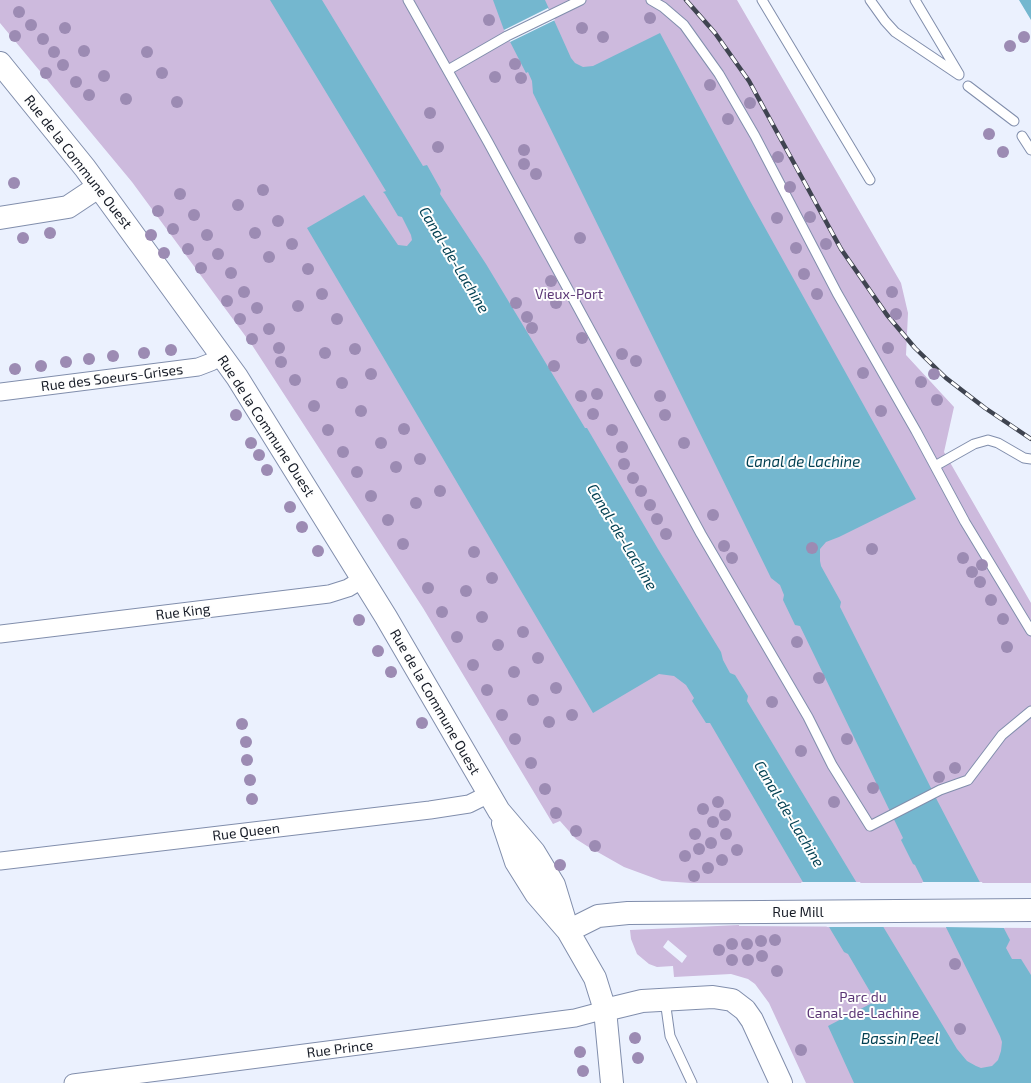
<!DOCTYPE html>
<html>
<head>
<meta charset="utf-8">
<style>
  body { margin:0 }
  canvas { display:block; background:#ebf1fe }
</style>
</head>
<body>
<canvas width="1031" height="1083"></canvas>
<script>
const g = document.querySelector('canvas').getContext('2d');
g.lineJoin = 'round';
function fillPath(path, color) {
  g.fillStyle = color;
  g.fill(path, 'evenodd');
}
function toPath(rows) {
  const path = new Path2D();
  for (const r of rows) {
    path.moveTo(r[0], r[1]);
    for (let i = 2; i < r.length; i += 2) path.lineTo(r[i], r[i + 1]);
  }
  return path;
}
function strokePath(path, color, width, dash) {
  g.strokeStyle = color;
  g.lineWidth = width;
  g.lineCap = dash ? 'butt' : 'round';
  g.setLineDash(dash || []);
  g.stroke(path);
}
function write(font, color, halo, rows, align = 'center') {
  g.font = font + ' "Exo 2",sans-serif';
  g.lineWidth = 4;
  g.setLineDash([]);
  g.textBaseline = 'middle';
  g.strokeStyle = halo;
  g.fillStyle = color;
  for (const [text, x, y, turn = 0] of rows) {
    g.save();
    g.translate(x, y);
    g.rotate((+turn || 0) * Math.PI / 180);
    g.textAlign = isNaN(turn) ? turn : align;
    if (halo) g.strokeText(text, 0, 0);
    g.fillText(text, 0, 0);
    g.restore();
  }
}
fillPath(toPath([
  [0,0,737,0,901,283,908,313,906,355,954,407,944,452,1031,603,1031,883,691,883,662,881,624,867,587,846,576,839,560,821,553,824,423,608,252,345,132,182,0,23],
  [739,925,739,926,1031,928,1031,1083,806,1083,769,1003,755,984,748,979,731,974,674,977,673,966,657,967,649,964,637,954,631,939,630,930],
  [668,940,687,956,682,963,663,947]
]), '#cdbadd');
fillPath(toPath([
  [270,0,322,0,423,166,427,165,441,190,440,194,486,264,585,428,587,428,658,549,721,652,723,660,730,673,735,675,748,696,747,701,957,1049,967,1061,976,1066,981,1068,992,1066,998,1060,1001,1051,1002,1042,1000,1036,922,879,915,865,913,864,901,840,903,838,800,626,795,625,783,600,784,595,780,585,771,578,533,93,532,81,528,72,526,73,504,30,493,0,545,0,571,58,575,63,583,67,593,66,660,33,749,199,916,499,839,537,826,542,820,549,820,561,821,566,841,602,840,607,938,802,1010,940,1006,948,1012,959,1021,959,1031,975,1031,1083,854,1083,828,1026,872,1003,872,995,848,954,844,952,832,932,710,723,706,723,692,701,694,698,686,685,674,676,659,674,593,713,307,228,364,195,398,245,407,246,412,240,411,235,402,217,398,216,385,194,383,192,386,191],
  [1019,0,1031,0,1031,20]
]), '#74b7cf');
fillPath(toPath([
  [548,8,555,20,510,42,504,30],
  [801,882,860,882,887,927,827,927],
  [922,882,982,882,1005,928,944,927]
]), '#ebf1fe');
const service = toPath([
  [408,0,488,142,701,534,808,717,832,765,870,826,940,790,968,780,1002,735,1031,711],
  [651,0,663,7,684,25,719,74,755,136,837,293,916,431,965,522,1031,631],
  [762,0,870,180],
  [870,0,885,21,895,32,959,75],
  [915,0,959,74],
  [448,70,507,36,581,0],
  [968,86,1014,121],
  [1022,136,1031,150],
  [935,466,974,444,988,440,998,443,1024,458,1031,459],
  [665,1000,670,1036,692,1083]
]);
const minor = toPath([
  [0,392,198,367,211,362,222,356],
  [0,634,329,594,348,588,363,579],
  [0,861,430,810,469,804,489,794],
  [73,1083,575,1018,605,1010]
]);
const tertiary = toPath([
  [0,63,85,168,237,377,386,617,499,811,534,852,554,885,568,931],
  [0,218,68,207,98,187],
  [503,823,516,862,536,894,568,931,595,978,605,1010,612,1083],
  [568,931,598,916,628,913,1031,910],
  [605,1010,642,1001,713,997,732,1000,745,1010,752,1020,781,1083]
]);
strokePath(service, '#818eac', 11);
strokePath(minor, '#818eac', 19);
strokePath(tertiary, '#818eac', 24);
strokePath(service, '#fff', 9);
strokePath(minor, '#fff', 17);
strokePath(tertiary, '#fff', 22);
const rail = toPath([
  [686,0,715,33,749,81,841,249,887,315,915,348,946,378,985,408,1031,439]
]);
strokePath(rail, '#3f4450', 4.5);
strokePath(rail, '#fefefe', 3, [9]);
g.fillStyle = '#9c8bb3';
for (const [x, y] of [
  [19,12],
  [650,18],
  [489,20],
  [31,25],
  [65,28],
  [582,28],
  [15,36],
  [603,37],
  [1024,37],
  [43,39],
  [1010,46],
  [84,51],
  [54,52],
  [147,52],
  [515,64],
  [63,65],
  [46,73],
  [162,73],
  [104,76],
  [495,77],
  [521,78],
  [76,82],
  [710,85],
  [89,95],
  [126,99],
  [177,102],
  [750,103],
  [430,113],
  [728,119],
  [989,134],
  [438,147],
  [524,150],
  [1003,152],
  [778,157],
  [524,164],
  [536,174],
  [14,183],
  [790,187],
  [263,190],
  [180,194],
  [238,205],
  [158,211],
  [194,215],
  [810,217],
  [777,218],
  [278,221],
  [173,229],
  [50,233],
  [255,233],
  [151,235],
  [207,235],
  [23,238],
  [580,238],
  [292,244],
  [826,244],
  [796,248],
  [188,249],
  [164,253],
  [218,254],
  [269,257],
  [201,268],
  [308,269],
  [231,273],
  [804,274],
  [551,281],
  [244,292],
  [892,292],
  [322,294],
  [817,294],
  [227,301],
  [516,303],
  [556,303],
  [298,306],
  [257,308],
  [896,314],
  [527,317],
  [240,319],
  [337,319],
  [532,328],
  [269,329],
  [582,338],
  [252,339],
  [279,348],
  [888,348],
  [355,349],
  [171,350],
  [144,353],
  [325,353],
  [622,354],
  [113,356],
  [89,359],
  [636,361],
  [66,362],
  [281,362],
  [41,366],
  [554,366],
  [15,369],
  [863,373],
  [371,374],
  [934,374],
  [295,380],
  [921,382],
  [342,383],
  [597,394],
  [581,396],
  [660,396],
  [937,400],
  [314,406],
  [361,411],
  [881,411],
  [593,414],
  [236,415],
  [665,415],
  [404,429],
  [328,430],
  [612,430],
  [251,443],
  [381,443],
  [684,443],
  [622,447],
  [343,452],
  [259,455],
  [420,459],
  [624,464],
  [396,467],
  [267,470],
  [357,472],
  [633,478],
  [440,491],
  [641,491],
  [371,496],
  [416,503],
  [650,505],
  [290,507],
  [713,515],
  [657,519],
  [388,520],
  [302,527],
  [666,534],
  [403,544],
  [724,546],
  [812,548],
  [872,549],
  [318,551],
  [474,552],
  [732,558],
  [963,558],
  [982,565],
  [972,572],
  [492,578],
  [980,582],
  [428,588],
  [466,591],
  [991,600],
  [442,612],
  [482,617],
  [1003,619],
  [359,620],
  [523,632],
  [457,637],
  [797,642],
  [498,645],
  [1007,647],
  [378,651],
  [538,658],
  [473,665],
  [391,672],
  [514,672],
  [819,678],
  [556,688],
  [487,690],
  [533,700],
  [772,702],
  [502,715],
  [572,715],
  [549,722],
  [422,723],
  [242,724],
  [515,739],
  [847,739],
  [246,742],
  [801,751],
  [247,760],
  [531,763],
  [955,768],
  [939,777],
  [250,780],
  [873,788],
  [545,789],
  [252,799],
  [718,802],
  [834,802],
  [703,809],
  [556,813],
  [725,815],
  [713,822],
  [576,831],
  [695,834],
  [726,834],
  [711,843],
  [595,846],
  [699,849],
  [737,850],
  [685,856],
  [722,860],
  [560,865],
  [708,868],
  [694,876],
  [775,940],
  [761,941],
  [732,944],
  [747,944],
  [719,950],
  [762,956],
  [732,960],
  [748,960],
  [955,964],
  [777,971],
  [960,1029],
  [635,1038],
  [801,1050],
  [580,1052],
  [638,1058],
  [583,1071]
]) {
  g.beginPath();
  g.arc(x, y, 6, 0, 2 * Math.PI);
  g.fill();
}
write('14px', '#161b26', '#fefefe', [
  ["Rue de la Commune Ouest",78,162,52],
  ["Rue des Soeurs-Grises",112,378,-7],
  ["Rue de la Commune Ouest",266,426,57],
  ["Rue King",183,612,-7],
  ["Rue de la Commune Ouest",435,702,60],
  ["Rue Queen",246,832,-7],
  ["Rue Mill",798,912],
  ["Rue Prince",340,1049,-7]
]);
write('14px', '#5b3775', '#fefefe', [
  ["Vieux-Port",569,294],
  ["Parc du",863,997],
  ["Canal-de-Lachine",863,1013]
]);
write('italic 15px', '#003f51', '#fefefe', [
  ["Canal-de-Lachine",454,260,59],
  ["Canal de Lachine",803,462],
  ["Canal-de-Lachine",622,537,59],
  ["Canal-de-Lachine",789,814,59],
  ["Bassin Peel",900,1039]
]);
</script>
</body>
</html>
